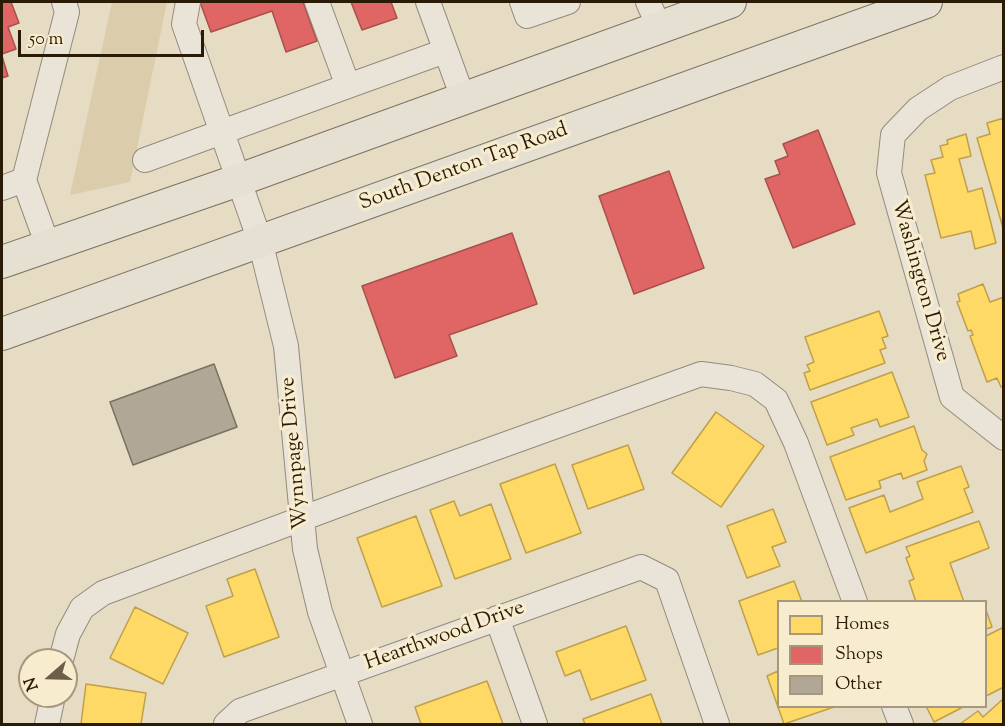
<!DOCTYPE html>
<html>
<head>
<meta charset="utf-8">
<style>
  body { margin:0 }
  #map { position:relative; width:1005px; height:726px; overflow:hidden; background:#e6dbc3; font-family:"Sorts Mill Goudy",serif }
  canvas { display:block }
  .frame { position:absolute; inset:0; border:3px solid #2a1b07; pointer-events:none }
  .legend { position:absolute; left:777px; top:600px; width:210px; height:108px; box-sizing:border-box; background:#f8eccf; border:2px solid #a6987f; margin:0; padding:8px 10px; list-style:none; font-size:18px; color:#2a1b07 }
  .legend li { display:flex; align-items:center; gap:12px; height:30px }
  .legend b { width:30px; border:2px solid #a6987f }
  .north { position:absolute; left:18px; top:648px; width:60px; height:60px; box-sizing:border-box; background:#f8eccf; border:2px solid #a6987f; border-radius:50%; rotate:250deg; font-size:16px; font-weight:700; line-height:24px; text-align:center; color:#2a1b07 }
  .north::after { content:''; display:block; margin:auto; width:21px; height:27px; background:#6c5e49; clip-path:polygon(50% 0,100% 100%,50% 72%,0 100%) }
  .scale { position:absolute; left:18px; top:30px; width:186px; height:27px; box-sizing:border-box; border:3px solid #2a1b07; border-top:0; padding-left:8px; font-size:18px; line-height:21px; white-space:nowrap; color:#2a1b07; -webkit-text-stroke:4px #f8eccf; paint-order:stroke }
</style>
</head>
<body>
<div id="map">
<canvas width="1005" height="726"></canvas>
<div class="frame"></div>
<ul class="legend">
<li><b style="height:16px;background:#ffd966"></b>Homes</li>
<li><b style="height:16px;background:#e06666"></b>Shops</li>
<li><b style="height:16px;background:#b0a796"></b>Other</li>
</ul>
<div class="north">N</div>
<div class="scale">50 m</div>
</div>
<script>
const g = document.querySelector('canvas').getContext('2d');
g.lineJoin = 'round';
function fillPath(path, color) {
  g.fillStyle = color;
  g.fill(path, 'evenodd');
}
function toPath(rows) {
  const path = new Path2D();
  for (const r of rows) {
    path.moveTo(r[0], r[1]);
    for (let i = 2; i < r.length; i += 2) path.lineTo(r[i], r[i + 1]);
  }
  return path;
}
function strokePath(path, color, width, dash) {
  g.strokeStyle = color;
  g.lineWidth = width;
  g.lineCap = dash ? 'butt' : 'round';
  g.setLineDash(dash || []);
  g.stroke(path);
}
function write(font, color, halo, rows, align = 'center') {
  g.font = font + ' "Sorts Mill Goudy",serif';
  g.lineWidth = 6;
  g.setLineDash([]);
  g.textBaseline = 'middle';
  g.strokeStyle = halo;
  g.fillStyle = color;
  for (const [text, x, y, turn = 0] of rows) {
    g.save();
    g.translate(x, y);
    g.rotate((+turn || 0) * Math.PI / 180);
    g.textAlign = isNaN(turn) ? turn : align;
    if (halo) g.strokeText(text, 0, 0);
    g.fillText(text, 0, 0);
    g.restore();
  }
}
fillPath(toPath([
  [112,2,167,2,130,182,70,195]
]), '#dbccab');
const homes = toPath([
  [1004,118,1004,228,1003,228,977,138,990,134,987,123,1004,118],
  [966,134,971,156,959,159,968,192,982,188,996,243,975,249,971,231,941,238,925,175,935,173,931,160,943,157,940,146,948,144,947,140,966,134],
  [983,284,990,302,1004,297,1004,386,1001,387,997,378,987,382,970,336,973,335,971,330,968,331,957,302,960,301,958,294,983,284],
  [879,311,888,336,882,338,886,348,880,350,885,363,810,390,804,373,810,371,807,365,814,362,805,337,879,311],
  [892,372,909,417,880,427,877,419,851,428,854,435,827,445,811,402,892,372],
  [716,412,764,446,721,507,672,473,716,412],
  [914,426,922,450,927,454,924,461,927,470,903,479,901,473,879,481,881,488,846,500,830,457,914,426],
  [628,445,644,489,588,509,572,465,628,445],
  [555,464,581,533,526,553,500,484,555,464],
  [961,466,969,487,964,489,973,512,866,553,849,508,884,495,890,512,923,499,917,482,961,466],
  [454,501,460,516,491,504,511,559,455,579,430,510,454,501],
  [773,509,786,542,772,547,780,566,747,578,727,526,773,509],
  [416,516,442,586,382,607,357,538,416,516],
  [979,521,989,548,950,563,964,602,916,602,909,581,914,579,906,558,910,556,906,547,979,521],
  [255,569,279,637,224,657,206,606,233,596,227,579,255,569],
  [794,581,802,602,778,602,778,648,758,655,739,601,794,581],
  [135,607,188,633,163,684,110,658,135,607],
  [986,610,992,627,986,629,986,610],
  [626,626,646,680,591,700,580,670,565,676,556,652,626,626],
  [1004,627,1004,687,986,696,986,636,1004,627],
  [778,671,778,706,837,706,784,724,767,676,778,671],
  [487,681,503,724,421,724,415,707,487,681],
  [86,684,146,693,141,724,81,724,86,684],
  [651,694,662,724,585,724,583,719,651,694],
  [1003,699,1004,724,960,724,978,711,983,717,1003,699],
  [926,706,965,706,934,722,926,706]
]);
fillPath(homes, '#ffd966');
strokePath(homes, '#bfa04a', 1.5);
const shops = toPath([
  [2,2,11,2,19,23,8,27,16,49,2,54,2,2],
  [200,2,303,2,317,41,286,52,272,11,211,32,200,2],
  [351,2,391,2,397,18,362,30,351,2],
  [2,56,8,76,2,78,2,56],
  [818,130,855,224,793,248,765,179,780,174,775,161,788,156,783,144,818,130],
  [669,171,704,268,634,294,599,196,669,171],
  [512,233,537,304,449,335,457,356,395,378,362,286,512,233]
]);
fillPath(shops, '#e06666');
strokePath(shops, '#a9504a', 1.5);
const building = toPath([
  [214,364,237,427,133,465,110,402,214,364]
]);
fillPath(building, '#b0a796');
strokePath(building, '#797062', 1.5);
const minor = toPath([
  [188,2,184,24,260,241,286,346,305,549,320,612,360,724],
  [428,2,463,98],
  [522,2,527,16,568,2],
  [648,2,659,27],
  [1004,67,950,88,918,109,893,135,889,173,952,397,1004,438],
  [348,86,445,51],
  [145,160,348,86,317,2],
  [24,180,67,12,64,2],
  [2,188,24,180,48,246],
  [497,618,535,724],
  [61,660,68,634,82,608,103,593,384,488,701,374,731,378,755,384,776,400,796,443,855,602],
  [894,706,901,724],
  [47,724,53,696],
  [226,724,240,711,641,567,667,580,717,724]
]);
const major = toPath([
  [2,262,236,181,730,2],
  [2,334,926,2]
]);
strokePath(minor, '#928b7b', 26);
strokePath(major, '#797062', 34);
strokePath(minor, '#eae4d8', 24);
strokePath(major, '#e6e0d2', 32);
write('21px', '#2a1b07', '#f8eccf', [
  ["South Denton Tap Road",464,168,-20],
  ["Washington Drive",919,281,74],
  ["Wynnpage Drive",296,453,-95],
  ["Hearthwood Drive",445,637,-20]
]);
</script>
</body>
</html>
